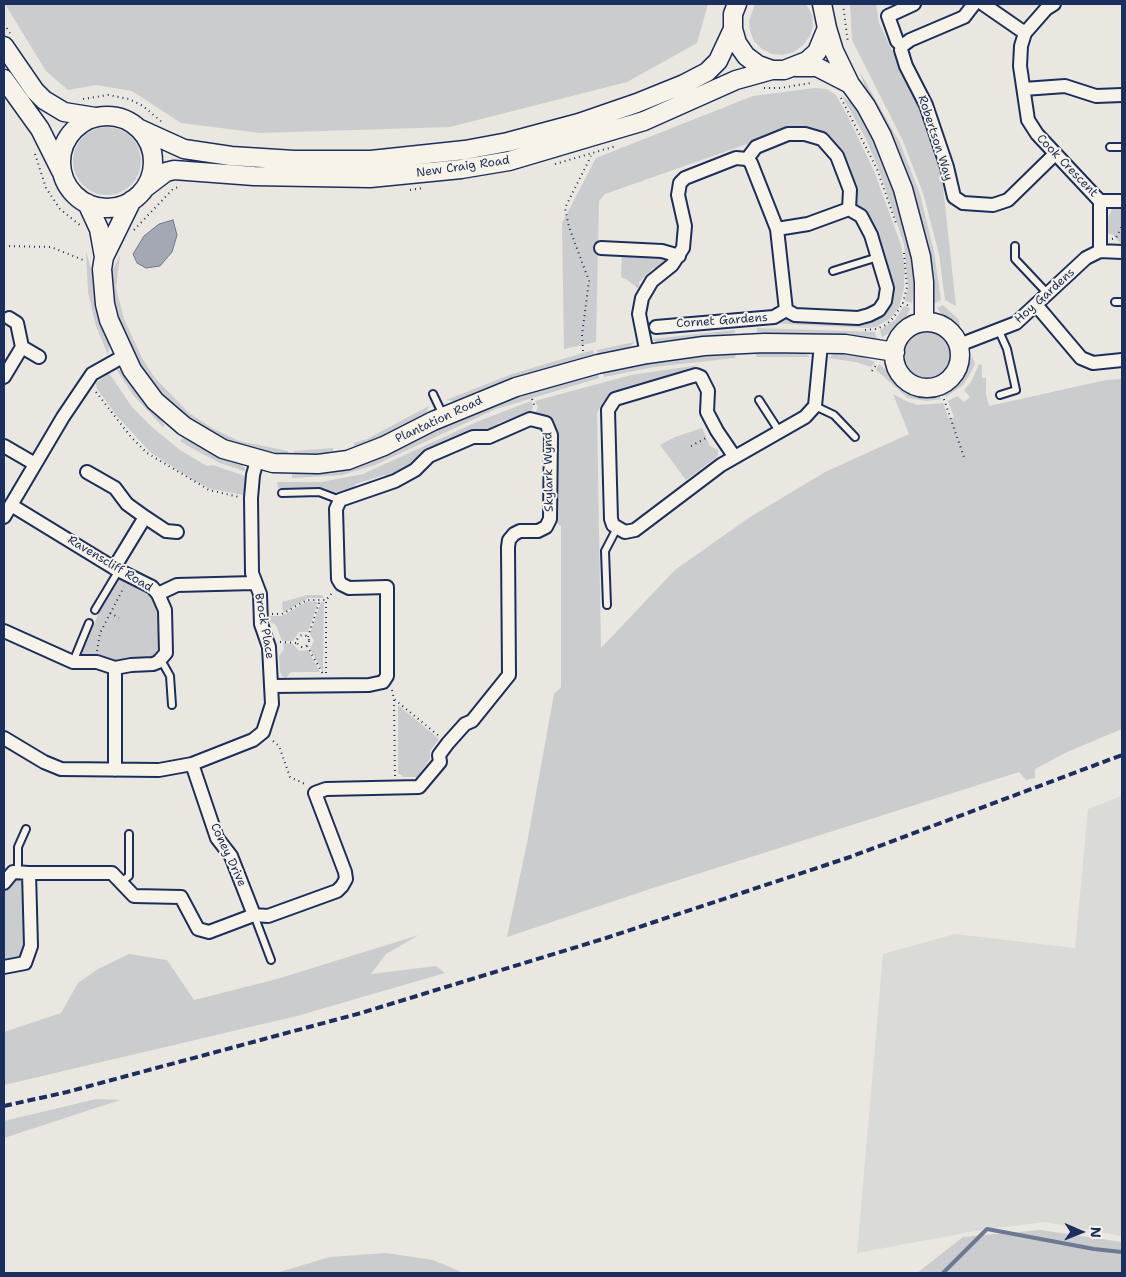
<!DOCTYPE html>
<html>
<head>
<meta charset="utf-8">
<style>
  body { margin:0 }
  #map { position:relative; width:1126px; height:1277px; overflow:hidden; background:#eae7e0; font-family:"Shantell Sans",sans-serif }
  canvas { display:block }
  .frame { position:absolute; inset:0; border:5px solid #1b2f5e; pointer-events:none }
  .north { position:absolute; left:1056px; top:1207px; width:50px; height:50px; -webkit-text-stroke:4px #f7f3e8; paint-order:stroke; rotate:91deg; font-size:14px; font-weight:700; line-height:20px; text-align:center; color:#1b2f5e }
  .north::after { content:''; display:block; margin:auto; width:18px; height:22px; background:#1b2f5e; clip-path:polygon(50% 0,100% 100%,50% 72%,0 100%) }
</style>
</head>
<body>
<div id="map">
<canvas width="1126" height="1277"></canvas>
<div class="frame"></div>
<div class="north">N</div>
</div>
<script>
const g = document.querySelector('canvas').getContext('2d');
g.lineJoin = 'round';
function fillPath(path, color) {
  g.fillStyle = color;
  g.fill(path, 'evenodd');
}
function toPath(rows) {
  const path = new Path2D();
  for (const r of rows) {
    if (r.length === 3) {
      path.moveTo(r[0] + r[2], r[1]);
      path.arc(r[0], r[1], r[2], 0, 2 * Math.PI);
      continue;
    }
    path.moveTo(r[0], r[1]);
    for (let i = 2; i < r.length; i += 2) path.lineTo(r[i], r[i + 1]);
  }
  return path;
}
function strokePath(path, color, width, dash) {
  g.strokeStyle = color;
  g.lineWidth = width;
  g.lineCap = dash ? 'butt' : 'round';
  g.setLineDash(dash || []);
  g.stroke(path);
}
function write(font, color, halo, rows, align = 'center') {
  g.font = font + ' "Shantell Sans",sans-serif';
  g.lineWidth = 4;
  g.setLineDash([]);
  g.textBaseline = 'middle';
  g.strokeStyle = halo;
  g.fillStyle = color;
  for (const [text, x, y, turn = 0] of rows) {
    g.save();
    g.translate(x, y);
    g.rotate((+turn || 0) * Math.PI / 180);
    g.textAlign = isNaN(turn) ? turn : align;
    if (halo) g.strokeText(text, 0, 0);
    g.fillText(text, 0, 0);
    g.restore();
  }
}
fillPath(toPath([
  [1122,796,1122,1236,1045,1222,987,1229,857,1253,883,954,955,934,1075,948,1088,809]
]), '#dadad6');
fillPath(toPath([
  [5,4,708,4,697,43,627,82,450,127,260,133,181,123,132,91,96,85,68,90,46,71],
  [755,4,806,4,812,15,813,26,810,36,803,45,794,52,783,55,772,54,762,49,754,41,750,31,749,21],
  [850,4,876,4,879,23,920,108,941,168,956,306,945,300,939,254,923,193,903,141,852,40],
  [860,72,900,143,920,194,934,252,941,300,934,304],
  [814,88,827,89,836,95,848,117,874,171,901,245,905,268,904,288,899,307,891,318,876,327,868,328,768,323,784,318,797,321,864,323,882,315,889,308,894,295,893,286,877,234,866,213,854,204,826,135,784,131,605,194,599,201,596,342,564,349,562,223,596,158,753,96],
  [842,96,856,106,876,141,899,195,916,270,912,303,905,301,908,287,904,244,879,170,866,139],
  [107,161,34],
  [1122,204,1122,245,1113,235,1107,233,1107,220,1112,209],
  [86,251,110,340,108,355,96,326,88,292],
  [622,252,658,255,664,258,665,263,659,269,653,268,639,282,640,290,626,279,621,277],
  [120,255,116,288,124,319,142,358,154,377,189,413,212,428,239,441,288,451,288,458,243,449,200,428,158,394,126,344,112,304,110,275],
  [943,305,959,320,960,328,945,320,937,308],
  [904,306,910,308,905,320,893,331,882,337,880,330,895,320],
  [757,328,875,332,877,339,794,336,757,332],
  [735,330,735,333,703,340,659,344,652,339],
  [927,355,23],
  [634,342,629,349,599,356,597,350],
  [790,349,802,350,810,357,756,357,756,353],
  [593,350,595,358,458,402,446,400,512,374],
  [839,351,853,353,875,362,871,367,856,362,828,358],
  [703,353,736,355,735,358,654,367,604,377,602,370],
  [972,356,975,364,969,376,963,385,946,397,944,391,959,378],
  [879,364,909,389,918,393,938,393,941,399,927,401,908,398,876,370],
  [979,364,982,365,982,378,986,378,986,394,989,406,1106,380,1122,379,1122,729,1067,752,1035,769,1035,778,1026,780,1019,772,650,889,507,937,527,843,554,694,561,687,561,526,555,522,556,463,538,416,535,413,538,407,535,401,631,375,699,365,610,395,603,402,597,413,601,648,675,570,750,517,825,472,909,434,893,394,906,401,918,405,943,403,949,419,954,417,948,401,957,396,964,402,970,397,964,390,971,382],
  [116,369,125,372,165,425,163,427,134,396],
  [597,371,599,378,496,409,375,465,342,475,292,478,292,471,488,404],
  [109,373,132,407,152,427,180,450,207,466,213,465,245,476,244,495,211,489,193,480,150,452,117,416,97,389,96,383],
  [531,401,533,407,531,412,498,423,492,432,391,478,384,475,356,484,352,491,339,496,327,490,278,488,277,482,321,482,363,474,479,421],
  [429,406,425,416,387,437,354,446,354,443,367,439],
  [702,428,710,446,718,450,718,456,686,480,660,445,675,437],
  [183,438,241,463,247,472,220,463,197,451,180,441],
  [333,448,333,451,293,458,294,451],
  [122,572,158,594,162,658,131,665,81,656,99,612],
  [308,595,322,595,324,598,308,598,283,613,282,602],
  [308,601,318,602,308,632,299,632,293,641,282,641,276,625,270,622,269,616,282,616],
  [321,602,324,602,323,672,310,649,314,641,310,634],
  [283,643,293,644,299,651,308,650,320,672,291,672,286,678,283,677,280,672,279,656,284,649],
  [398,705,439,739,430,751,430,759,417,777,404,777,398,773],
  [29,873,25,963,4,967,4,883],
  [419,935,386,954,371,974,436,966,445,973,297,1016,4,1085,4,1032,61,1013,78,983,98,969,129,954,167,960,194,1000,277,979],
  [96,1099,120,1100,4,1138,4,1121],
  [1040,1230,1122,1242,1122,1273,917,1273,963,1237],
  [386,1253,433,1260,464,1273,276,1273,330,1257]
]), '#cbcccd');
const water = toPath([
  [173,220,177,235,172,252,160,266,146,268,137,263,133,254,144,236,159,224,173,220]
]);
fillPath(water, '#a3a8b4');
strokePath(water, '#6d7892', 1);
strokePath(toPath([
  [943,1273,987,1229,1094,1249,1122,1252]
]), '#6d7892', 4);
const lane = toPath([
  [1110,147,1122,147],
  [1015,246,1015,259,1048,294],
  [833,271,878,257],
  [1115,302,1122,302],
  [999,331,1007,349,1016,390,1000,395],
  [433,394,443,415],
  [759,400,779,431],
  [815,406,834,415,855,437],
  [282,493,319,492,340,500],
  [607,605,605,551,617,528],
  [95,610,119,570],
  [161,660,170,676,172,705],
  [73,662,89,623],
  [18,873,18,847,26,829],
  [121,882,129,876,129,834],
  [254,915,271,960]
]);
const street = toPath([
  [974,4,964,17,910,40,902,46,901,50,906,66,926,105,947,167,954,197,963,203,993,205,1008,200,1055,154],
  [983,4,1025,33],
  [1054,4,1046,9,1025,33,1021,46,1020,66,1028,120,1037,134,1096,197,1100,201,1122,201],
  [902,46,897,41,888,16,914,4],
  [1024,89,1065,86,1096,96,1122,95],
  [747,159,756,147,788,134,805,134,822,139,837,156,850,190,849,209],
  [777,229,808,224,849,209],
  [601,248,662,251,679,256],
  [1100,251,1122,252],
  [1037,306,1081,358,1093,363,1122,360],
  [9,318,17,323,22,347,39,357],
  [656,327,774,317,786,310],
  [959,345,1016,323,1086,258,1100,251,1100,201],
  [647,354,639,314,642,298,652,281,672,265,683,248,685,226,678,195,680,183,685,178,736,158,747,159,751,163,777,229,786,310,795,315,858,318,869,315,879,310,885,301,887,288,871,235,861,216,849,209],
  [4,377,22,347],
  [4,446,35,464],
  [734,456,717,431,707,412,708,391,701,377,696,375,615,399,608,410,611,519,613,525,625,532,635,530,721,465,805,417,815,406,821,344],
  [87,472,115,488,127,504,145,517,166,531,177,532],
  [11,505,114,568,152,587,158,594,165,610,166,653,158,662,153,664,131,665,115,668],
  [4,517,63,417,92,374,124,356],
  [114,568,145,517],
  [158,594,177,585,254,583],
  [4,631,73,662,97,662,115,668],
  [115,668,115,770],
  [4,738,44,762,61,769,159,770,192,764],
  [4,883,13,872,29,873],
  [254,915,231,856,217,838,192,764,253,740,263,732,272,704,269,647,261,624,260,594,252,573,251,498,253,475,257,460],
  [4,967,25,963,31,946,29,873,112,873,134,896,181,897,198,929,209,932,254,915,268,916,337,891,342,886,346,879,345,872,315,793,326,789,419,787,440,762,439,755,448,743,465,724,472,721,509,675,508,547,509,540,514,534,520,531,538,531,546,527,550,519,551,435,546,423,530,419,489,437,473,437,429,456,415,470,395,481,340,500,336,509,338,579,341,584,349,588,387,587,387,676,383,682,369,685,272,686]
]);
const secondary = toPath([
  [737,4,733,14,733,29,737,43,746,56,758,65,772,70,784,70,807,61,817,52,827,28,822,4],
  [827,28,834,51,850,84,866,106,882,136,903,189,921,257,924,282,924,322],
  [4,46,35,91,44,100,64,112,95,117],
  [796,67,817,67,850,84],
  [4,79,40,129,61,171],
  [107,162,46],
  [140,129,184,149,231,156,294,160,371,160,465,150,508,142,579,123,637,103,684,84,707,72,718,61,733,29],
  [145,188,166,172,174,170,254,176,370,178,461,169,509,161,644,121,736,80,772,70],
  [132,200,104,257,102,269,105,304,109,320,132,370,155,401,184,426,223,449,273,463,318,464,348,460,384,446,433,421,516,387,598,364,647,354,704,346,764,343,845,344,895,352],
  [87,203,99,229,104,257],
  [927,355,33]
]);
strokePath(lane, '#1b2f5e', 10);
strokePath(street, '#1b2f5e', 16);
strokePath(secondary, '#1b2f5e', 21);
strokePath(toPath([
  [843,4,848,43],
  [4,24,10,33],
  [764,88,780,88,811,83],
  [841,98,877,169,897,226],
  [83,99,108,95,129,99,143,106,163,123],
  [35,154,46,188,60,209,81,226],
  [555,164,616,146],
  [410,190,423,188],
  [134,230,173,189,181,186],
  [1112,239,1116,238,1122,226],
  [4,246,51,247,83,260],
  [904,253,907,287,903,303,909,306],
  [865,330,876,329,886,325,894,317,903,303],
  [583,351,582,335,589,281,569,227,565,208,591,156],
  [872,371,876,365],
  [939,385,964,457],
  [96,392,131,437,147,453,209,490,239,497],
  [532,399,535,408],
  [691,446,706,438],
  [110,613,119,618],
  [272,614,282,614,307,600,326,600],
  [303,641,6],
  [308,637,320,600],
  [280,642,297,643],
  [307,646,323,674],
  [97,651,100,633,124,587],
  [326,673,326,600,332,593],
  [392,690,394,699,439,736],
  [394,700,395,776],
  [273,741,279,746,290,777,307,785]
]), '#1b2f5e', 2, [1, 4]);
strokePath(lane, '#f7f3e8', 6);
strokePath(street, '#f7f3e8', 12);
strokePath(secondary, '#f7f3e8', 18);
strokePath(toPath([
  [4,1106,67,1092,361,1013,606,938,850,857,1122,755]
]), '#1b2f5e', 4, [8, 4]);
write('12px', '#1b2f5e', '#f7f3e8', [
  ["Robertson Way",935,138,72],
  ["Cook Crescent",1067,166,46],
  ["New Craig Road",463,167,-8],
  ["Hoy Gardens",1045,296,-42],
  ["Cornet Gardens",722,321,-4],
  ["Plantation Road",439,420,-25],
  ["Skylark Wynd",549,472,-91],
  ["Ravenscliff Road",110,564,31],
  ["Brock Place",264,626,80],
  ["Coney Drive",228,855,65]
]);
</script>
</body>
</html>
